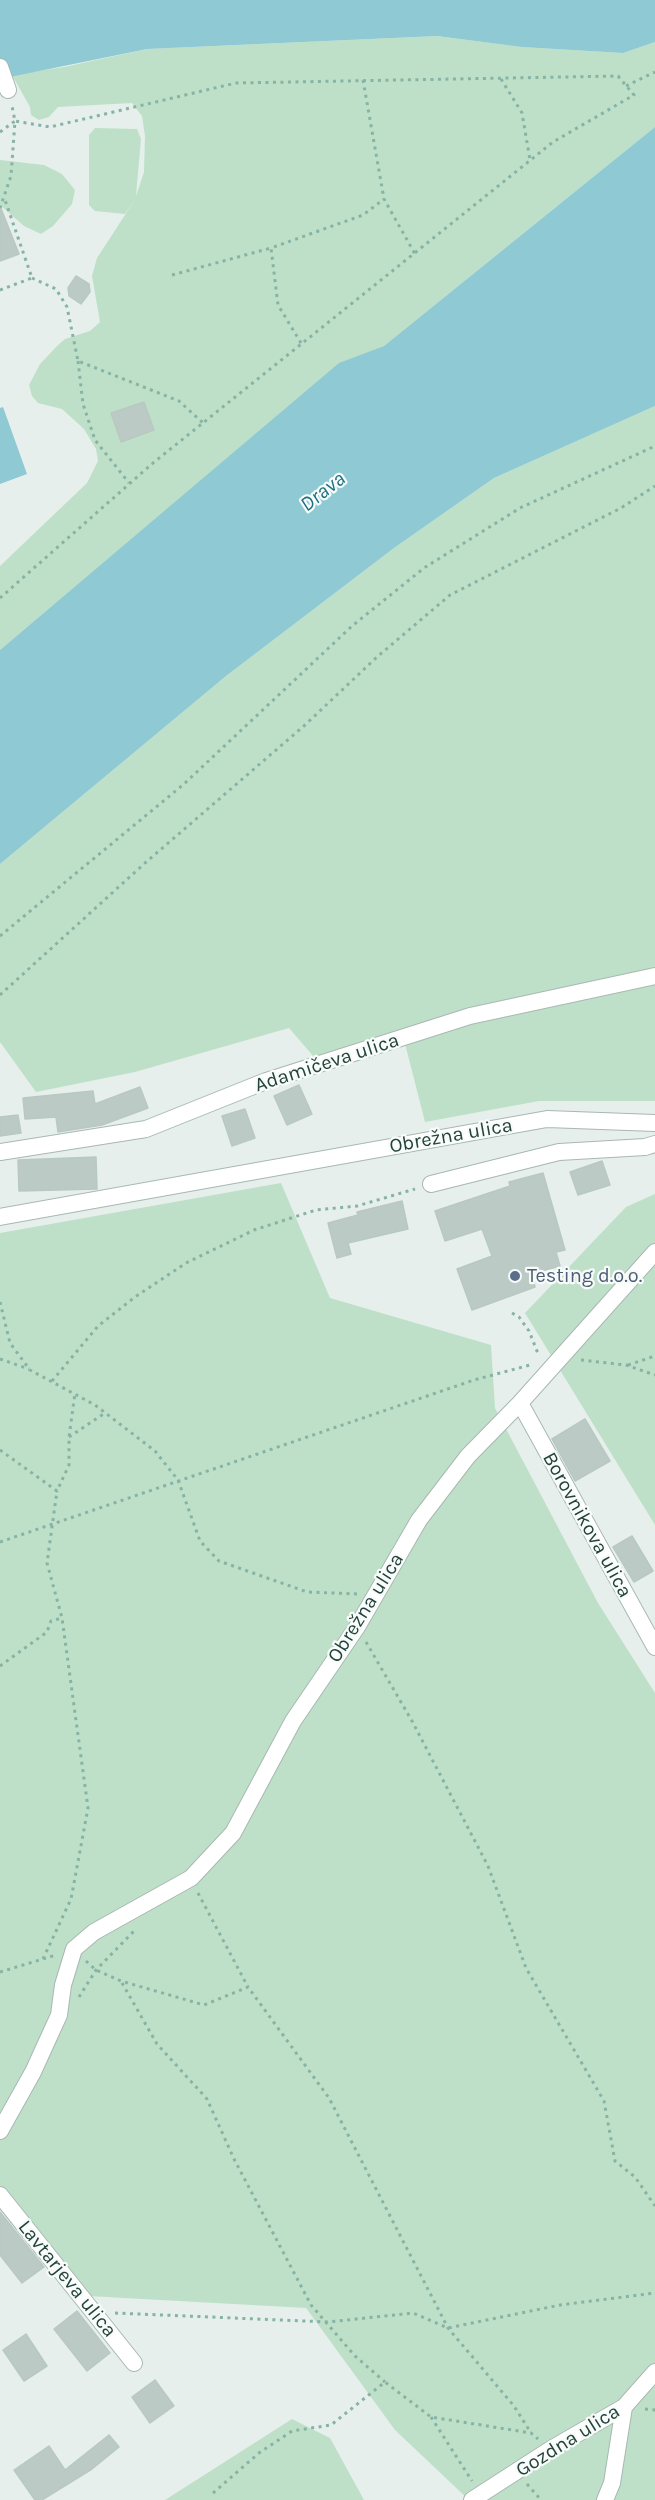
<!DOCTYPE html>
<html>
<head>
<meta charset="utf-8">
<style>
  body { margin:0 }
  canvas { display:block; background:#e6efeb }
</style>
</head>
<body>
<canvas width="655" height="2500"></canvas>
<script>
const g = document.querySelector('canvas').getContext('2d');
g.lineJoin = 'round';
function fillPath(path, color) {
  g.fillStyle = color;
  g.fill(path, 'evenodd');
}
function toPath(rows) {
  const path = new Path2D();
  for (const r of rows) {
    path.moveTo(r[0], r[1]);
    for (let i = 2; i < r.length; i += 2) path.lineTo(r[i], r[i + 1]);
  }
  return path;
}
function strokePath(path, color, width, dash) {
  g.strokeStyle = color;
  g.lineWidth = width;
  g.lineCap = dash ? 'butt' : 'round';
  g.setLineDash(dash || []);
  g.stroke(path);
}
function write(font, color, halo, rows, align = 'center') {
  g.font = font + ' Karla,sans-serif';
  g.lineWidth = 4.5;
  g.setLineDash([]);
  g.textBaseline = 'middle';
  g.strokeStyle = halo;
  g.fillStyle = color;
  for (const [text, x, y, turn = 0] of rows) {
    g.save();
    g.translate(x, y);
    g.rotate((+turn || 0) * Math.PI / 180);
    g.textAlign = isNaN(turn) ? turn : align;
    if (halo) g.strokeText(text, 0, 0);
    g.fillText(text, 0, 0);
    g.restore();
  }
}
fillPath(toPath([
  [437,36,523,47,623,53,655,42,655,127,384,346,339,364,0,650,0,566,87,483,98,461,96,449,84,429,62,409,38,403,32,396,29,385,40,364,57,346,65,339,90,331,100,322,92,276,97,258,136,198,125,214,95,211,89,205,89,135,95,128,137,129,141,139,136,196,144,172,145,136,142,116,132,103,58,107,49,117,39,120,31,115,30,107,12,75,64,67,147,49],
  [0,160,44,165,62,174,75,190,72,204,53,226,41,234,24,226,0,205],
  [655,406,655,1101,539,1101,425,1122,402,1032,314,1057,289,1028,135,1072,36,1092,0,1042,0,864,226,676,394,548,494,478],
  [281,1183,330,1298,491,1345,495,1408,598,1603,655,1693,655,2500,469,2500,395,2430,306,2308,88,2296,0,2190,0,1233],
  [655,1194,655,1525,525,1313,626,1207],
  [292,2419,330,2438,364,2500,165,2500]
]), '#bfe0c8');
fillPath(toPath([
  [0,0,655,0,655,42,623,53,522,47,437,36,147,49,0,79],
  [655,127,655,406,494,478,394,548,226,676,0,864,0,650,339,363,384,346],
  [3,407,27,474,0,484,0,408]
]), '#8ec9d4');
const building = toPath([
  [0,206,19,254,0,261,0,206],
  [76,276,89,284,90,292,81,304,69,296,68,288,76,276],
  [144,402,154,430,121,442,111,413,144,402],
  [299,1085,312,1114,287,1125,274,1096,299,1085],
  [140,1087,148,1108,102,1125,58,1132,56,1117,25,1119,23,1098,93,1091,95,1104,140,1087],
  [245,1109,255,1138,232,1146,222,1116,245,1109],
  [18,1115,21,1133,0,1136,0,1117,18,1115],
  [96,1157,97,1189,19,1191,18,1160,96,1157],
  [602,1161,610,1185,578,1195,570,1172,602,1161],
  [543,1173,565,1250,556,1252,560,1266,531,1274,535,1287,472,1310,457,1269,492,1256,482,1229,445,1241,435,1211,510,1186,509,1182,543,1173],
  [402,1201,408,1229,348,1243,351,1254,337,1258,328,1223,358,1215,357,1212,402,1201],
  [585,1419,610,1461,575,1481,552,1439,585,1419],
  [632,1536,653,1571,634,1582,613,1547,632,1536],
  [0,2212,44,2267,22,2283,0,2255,0,2212],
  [77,2311,110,2353,87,2371,54,2329,77,2311],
  [26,2334,47,2366,24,2381,3,2350,26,2334],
  [155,2380,174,2406,150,2423,132,2397,155,2380],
  [109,2435,119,2447,92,2469,42,2500,35,2500,14,2470,49,2446,65,2470,109,2435]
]);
fillPath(building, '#bbcac4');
strokePath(building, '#b8c9c2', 1.5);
const street = toPath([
  [0,67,8,90],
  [0,1152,146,1129,266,1081,470,1016,655,976],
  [431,1184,559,1152,645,1147,655,1144],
  [0,1217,547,1119,655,1123],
  [520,1403,655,1647],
  [0,2131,33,2072,59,2015,63,1985,74,1949,94,1932,191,1878,233,1833,293,1721,357,1627,419,1520,468,1456,520,1403,655,1252],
  [0,2195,134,2363],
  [472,2500,551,2449,624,2407,655,2372],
  [605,2500,612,2483,624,2407]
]);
strokePath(street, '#a8b8b2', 18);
strokePath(toPath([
  [501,79,522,113,530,160],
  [363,80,384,199,415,254],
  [626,86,655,72],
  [0,132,15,121,11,176,0,208],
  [172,275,271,248],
  [32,278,56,289,67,307,78,361,179,401,203,423],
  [0,290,32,278,5,200],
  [301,343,278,305,271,248,363,215,384,199],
  [78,361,83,404,95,440,129,483],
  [0,598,153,463,553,142,634,95,618,76,236,83,50,127,15,121,12,106],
  [0,936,184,784,352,626,424,568,520,508,655,446],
  [0,995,145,863,305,725,377,657,450,595,621,508,655,486],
  [0,1302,10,1343,30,1370,95,1405,155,1451,178,1480,200,1541,219,1561,307,1592,358,1594],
  [512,1313,519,1317,529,1331,539,1356],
  [0,1359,29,1369],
  [581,1360,626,1365,655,1375],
  [628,1365,655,1356],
  [52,1381,98,1326,135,1297,186,1263,254,1230,316,1210,357,1206,415,1189],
  [69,1437,105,1413],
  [0,1450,57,1491,69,1465,69,1437,75,1393],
  [0,1542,474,1380,530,1365],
  [366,1642,412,1721,488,1866,526,1968,604,2101,615,2161,635,2177,655,2206],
  [0,1666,47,1632,51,1621,62,1618],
  [198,1893,248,1987],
  [43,1959,71,1899,88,1808,62,1618,47,1563,57,1491],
  [86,1961,96,1970,121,1981,204,2005,248,1987,329,2098,448,2328,514,2406,531,2433],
  [0,1972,56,1955],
  [122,1983,157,2044,207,2099,234,2159,311,2305,355,2356,385,2382],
  [79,1997,96,1970,136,1929],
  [115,2313,328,2322,413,2313,448,2328,560,2305,655,2293],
  [645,2409,655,2410],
  [431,2417,472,2481],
  [527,2484,541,2500],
  [213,2493,259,2453,292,2431,331,2425,385,2382,431,2417,531,2433,538,2439]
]), '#86b3a5', 3, [3, 4.5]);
strokePath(street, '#fff', 16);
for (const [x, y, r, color] of [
  [515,1276,6,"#5c6f8a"]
]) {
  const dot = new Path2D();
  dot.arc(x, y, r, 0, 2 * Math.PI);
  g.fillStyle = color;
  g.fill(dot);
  strokePath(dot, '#f7fbf9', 2);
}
write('20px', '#24423a', '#f7fbf9', [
  ["Adamičeva ulica",327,1063,-18],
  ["Obrežna ulica",451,1136,-10],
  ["Borovnikova ulica",587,1525,61],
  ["Obrežna ulica",366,1608,-58],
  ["Lavtarjeva ulica",67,2279,51],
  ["Gozdna ulica",568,2441,-32]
]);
write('20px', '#4e5e75', '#f7fbf9', [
  ["Testing d.o.o.",527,1276]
], 'left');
write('italic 21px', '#1c6f80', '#f7fbf9', [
  ["Drava",323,492,-38]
]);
</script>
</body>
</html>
